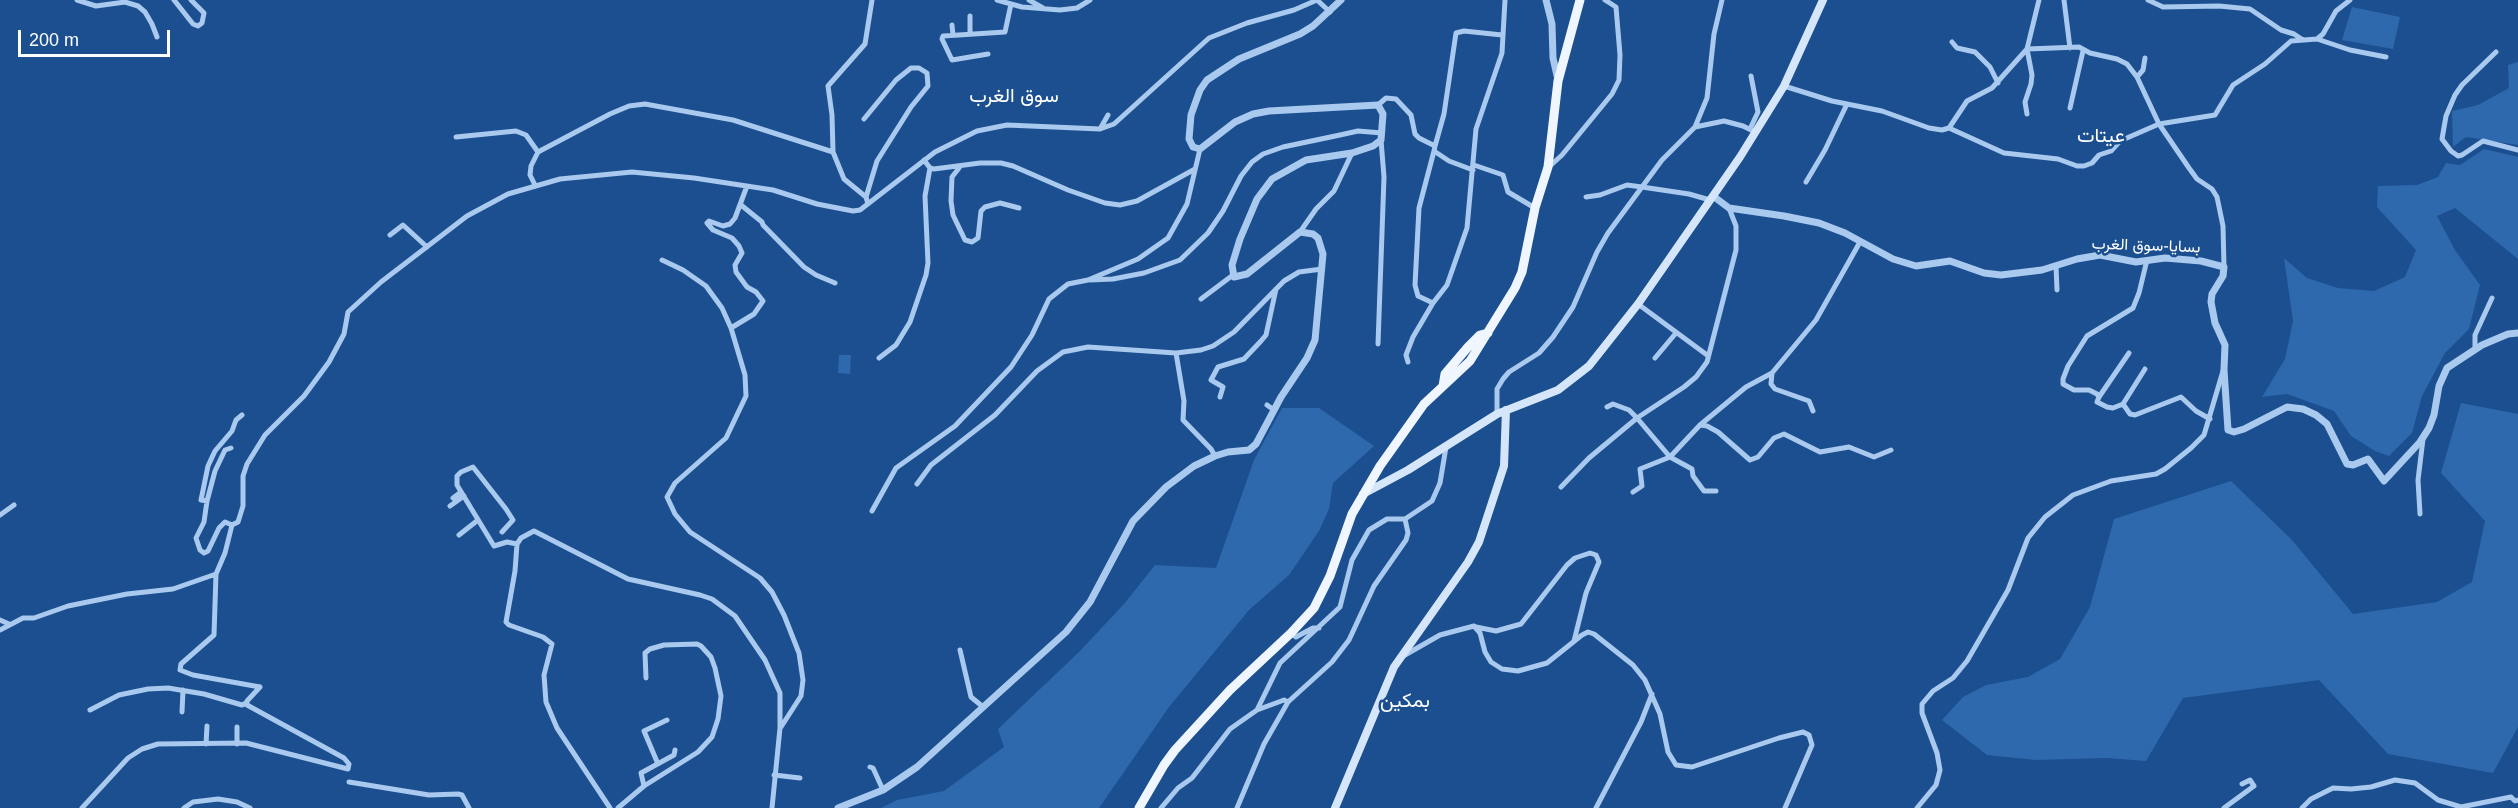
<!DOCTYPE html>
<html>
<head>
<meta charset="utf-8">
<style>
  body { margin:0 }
  #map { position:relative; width:2518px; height:808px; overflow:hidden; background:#1b4f8f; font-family:Helvetica,sans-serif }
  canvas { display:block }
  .scale { position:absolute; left:18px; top:30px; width:152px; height:27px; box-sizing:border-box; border:3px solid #fff; border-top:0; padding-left:8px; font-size:18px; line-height:21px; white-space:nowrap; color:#fff; -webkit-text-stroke:4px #1b4f8f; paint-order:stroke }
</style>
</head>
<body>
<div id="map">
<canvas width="2518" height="808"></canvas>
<div class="scale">200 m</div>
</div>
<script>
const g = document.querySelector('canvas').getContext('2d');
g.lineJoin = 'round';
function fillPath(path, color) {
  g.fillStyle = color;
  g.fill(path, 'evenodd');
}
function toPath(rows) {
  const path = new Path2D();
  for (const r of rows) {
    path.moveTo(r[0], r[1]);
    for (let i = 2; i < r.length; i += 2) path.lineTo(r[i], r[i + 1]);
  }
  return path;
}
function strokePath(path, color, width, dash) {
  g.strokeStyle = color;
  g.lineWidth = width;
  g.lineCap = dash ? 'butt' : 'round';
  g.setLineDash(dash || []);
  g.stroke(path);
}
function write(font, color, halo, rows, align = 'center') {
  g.font = font + ' Helvetica,Vazirmatn,sans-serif';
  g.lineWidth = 5;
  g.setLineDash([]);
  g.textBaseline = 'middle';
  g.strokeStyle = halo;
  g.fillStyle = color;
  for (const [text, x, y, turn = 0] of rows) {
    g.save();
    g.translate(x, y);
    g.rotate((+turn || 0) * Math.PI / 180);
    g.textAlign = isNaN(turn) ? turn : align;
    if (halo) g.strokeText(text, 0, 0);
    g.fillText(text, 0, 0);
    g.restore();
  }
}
fillPath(toPath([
  [2352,7,2400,17,2393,49,2342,40],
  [2518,62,2518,145,2466,137,2453,147,2452,111,2478,105,2509,88,2508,65],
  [2484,149,2518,157,2518,259,2455,208,2437,216,2455,250,2480,285,2469,329,2445,353,2422,396,2412,433,2389,456,2375,451,2351,436,2334,411,2287,394,2262,397,2285,359,2293,321,2284,258,2307,278,2338,288,2374,291,2405,277,2416,250,2377,207,2378,186,2417,185,2438,177,2446,163,2460,165],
  [839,355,851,355,850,374,838,373],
  [2461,403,2518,414,2518,727,2493,773,2388,754,2319,680,2183,698,2146,761,2107,758,2036,760,1987,755,1942,720,1963,697,1986,685,2028,677,2060,659,2090,607,2114,519,2231,481,2292,540,2353,614,2437,602,2472,582,2485,521,2441,473],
  [1282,408,1319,408,1374,446,1333,483,1329,509,1319,531,1289,575,1249,610,1169,707,1099,808,881,808,897,800,944,791,1004,747,998,729,1079,652,1124,604,1155,565,1216,568,1254,460]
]), '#2e69ad');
strokePath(toPath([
  [77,0,96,6,125,2,138,6,145,12,152,24,157,37],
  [174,0,193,24,198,26,202,23,204,13,191,0],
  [997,0,1022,7,1060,10,1077,8,1090,0],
  [1029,0,1043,8],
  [1317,0,1330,12],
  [2064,0,2070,48],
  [2148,0,2163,7,2219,6,2250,9,2281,30,2294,34,2303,40],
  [970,16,970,34],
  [952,25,953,35],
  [2317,39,2350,50,2386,57],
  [1952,42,1957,48,1975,52,1990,67,1998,83],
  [2496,52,2462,85,2455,95,2446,116,2442,139,2451,151,2458,156,2462,155,2483,141,2518,150],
  [988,54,952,60,942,39,943,36,1005,32,1011,4],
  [2137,77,2143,70,2145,58],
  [1784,86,1832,101,1882,111,1929,128,1942,130,1949,128,2004,153,2058,159,2077,166,2084,166,2092,163,2099,155,2111,151,2120,141,2159,124,2215,115,2233,85,2265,64,2291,41,2317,39,2323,34,2336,11,2350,0],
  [1378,105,1386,98,1396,99,1411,115,1415,134,1419,138,1435,146,1434,151,1449,161,1473,170],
  [2070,108,2083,51],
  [2027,114,2025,102,2031,84,2032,75,2027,49,2079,47,2090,53,2117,59,2127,64,2137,77,2159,124,2189,168,2197,179,2212,189,2217,197,2223,226,2224,267],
  [864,119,896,80,911,68,919,68,927,73,928,86,911,107,877,161,866,197,868,204],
  [1695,127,1707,98,1714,34,1722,0],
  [1949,128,1967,101,1992,88,2027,49,2039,0],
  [1100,129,1108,115],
  [1750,129,1758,112,1751,76],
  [456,137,516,131,526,135,538,152],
  [1435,146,1444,114,1456,33,1464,31,1502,35],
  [1434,151,1419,208,1415,285,1418,296,1433,303,1447,285,1467,228,1476,129,1502,53,1505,0],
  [924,160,930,168,934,169,980,163,1001,163,1013,166,1068,190,1105,203,1120,205,1137,201,1195,169],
  [1474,165,1503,175,1508,192,1535,208],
  [1550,166,1562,155,1612,94,1619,80,1620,55,1616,7,1605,0],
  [959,168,952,177,951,201,953,215,965,240,972,242,978,238,981,211,985,207,1000,203,1019,208],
  [1806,182,1825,150,1847,104],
  [535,185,530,175,531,166,538,152,610,114,629,106,645,104,733,120,833,152],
  [747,186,735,218,730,224,723,226,709,221,707,223,713,230,732,238,739,246,742,253,735,265,736,272,747,287,756,292,763,301,754,314,731,328,745,375,746,396,726,438,675,483,667,497,675,514,690,532,760,578,772,592,784,615,799,653,803,680,801,696,781,727],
  [866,197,844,179,833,152,832,115,828,86,865,44,872,0],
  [1586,197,1600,195,1627,185,1642,187,1662,160,1695,127,1724,121,1743,126,1755,132],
  [741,205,762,222,763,225,804,267,816,275,835,283],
  [1300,232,1316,209,1334,191,1352,153],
  [390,235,403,225,427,247],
  [662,260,683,270,706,286,722,308,731,328],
  [2056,266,2057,290],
  [1090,280,1113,279,1144,273,1180,260,1208,233,1223,211,1241,176,1252,162,1263,154,1283,147,1340,135,1358,131,1382,133],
  [1201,299,1233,275],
  [1638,304,1707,355],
  [1378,344,1384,177,1381,140],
  [2475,349,2475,335,2492,298],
  [1176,353,1184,401,1183,420,1211,449,1215,456],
  [879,358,896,345,910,322,926,275,928,263,925,196,930,168],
  [1655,358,1676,333],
  [1408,362,1406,355,1413,337,1433,303],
  [2145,369,2123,404,2130,414,2135,415,2181,397,2196,411,2210,419],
  [1220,397,1223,387,1211,380,1218,367,1244,359,1261,341,1266,335,1276,289],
  [2099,397,2129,353],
  [2123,404,2113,408,2107,407,2097,402,2099,397,2097,394,2089,390,2074,390,2063,384,2063,379,2068,366,2087,336,2133,308,2139,293,2147,260],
  [1267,405,1274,410],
  [1813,411,1809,401,1775,389,1771,384,1772,373,1816,320,1860,242],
  [1497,414,1497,389,1503,379,1509,372,1539,353,1553,337,1573,307,1597,252,1608,233,1642,187,1689,194,1710,200],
  [1700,425,1707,426,1718,432,1750,460,1758,457,1774,438,1784,434,1820,452,1849,447,1874,457,1891,450],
  [231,448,225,450,215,471,207,501,204,522,196,538,200,550,204,553,208,551,219,528,225,522,232,525],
  [917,484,931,465,995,415,1037,371,1063,352,1088,347,1176,353,1201,350,1213,346,1234,332,1284,281,1299,272,1322,269],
  [1561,487,1589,458,1637,418,1629,410,1613,404,1607,407],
  [1716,491,1704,491,1693,476,1692,469,1670,457,1700,425,1746,387,1772,373],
  [1633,492,1642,486,1640,469,1670,457,1637,418,1684,387,1696,377,1707,362,1736,250,1736,226,1729,208],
  [453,498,461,492],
  [207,501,201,500,208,466,215,451,232,431,236,420,242,415],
  [450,506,464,496],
  [872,511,896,468,955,426,1011,367,1032,335,1049,299,1068,284,1088,280,1138,259,1168,238,1187,204,1200,149],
  [2420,514,2418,480,2423,439],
  [0,515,14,505],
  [502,532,513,520,506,509,473,467,461,472,457,476,457,485,494,546,507,542,517,544],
  [459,535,478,520],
  [216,574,214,635,181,664,180,670,193,675,260,687],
  [0,620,9,624],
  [1476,627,1496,631,1521,624,1567,565,1575,558,1590,553,1596,555,1599,562,1586,593,1574,641],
  [0,630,23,618,34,618,68,606,127,594,173,589,216,574,225,553,232,525,238,522,243,506,243,476,247,464,265,435,304,396,329,362,344,334,348,312,381,282,467,216,508,194,560,179,632,172,694,178,773,190,817,204,853,211,860,210,935,152,977,131,1007,125,1100,129,1114,124,1209,38,1247,23,1294,10,1317,0],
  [1291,633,1296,637,1313,628,1319,628],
  [960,650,971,697,982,706],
  [1405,655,1440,635,1474,626,1480,633,1485,652,1491,662,1502,669,1518,671,1547,663,1582,635,1588,632,1594,634,1633,665,1645,680,1660,714,1668,752,1676,765,1692,767,1779,738,1803,732,1809,735,1812,745,1785,808],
  [90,710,119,695,148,689,168,688,204,694,242,705,246,703],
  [1257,710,1280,663,1340,607,1352,560,1369,530,1387,519,1405,519,1432,501,1440,483,1446,447],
  [182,712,183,690],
  [206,744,207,726],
  [237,744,237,727],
  [658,764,644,731,667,720],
  [870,767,873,768,883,790],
  [774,775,800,778],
  [349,782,429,795,458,794,462,795,469,808],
  [644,786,641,773,674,755,675,750],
  [82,808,128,758,142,749,158,744,246,743,348,769,349,764,344,758,247,705,247,701,260,687],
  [184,808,193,802,218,799,237,802,250,808],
  [610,808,557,728,546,702,544,675,552,644,543,637,509,625,506,622,515,571,517,544,521,538,534,531,628,579,700,595,712,599,735,616,765,660,780,693,780,728,772,808],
  [618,808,644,786,698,752,712,737,718,719,721,696,715,668,711,657,701,646,697,644,664,645,650,649,645,653,646,678],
  [1161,808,1178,788,1192,778,1230,729,1257,710,1284,700,1288,702],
  [1237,808,1264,744,1288,702,1332,662,1349,640,1374,586,1406,540,1408,533,1405,519],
  [1596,808,1641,722,1652,694],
  [1917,808,1936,785,1940,770,1937,753,1922,713,1922,704,1933,691,1953,678,1967,661,2008,590,2028,538,2045,517,2073,495,2111,481,2156,474,2165,469,2191,448,2204,435,2223,371],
  [2224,808,2254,786,2250,780,2242,784],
  [2302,808,2311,799,2333,788,2351,789,2371,787,2395,780,2415,783,2438,800,2461,807,2511,797,2515,801,2518,800]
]), '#a9c9ee', 5);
strokePath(toPath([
  [1546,0,1552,24,1553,58,1558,80],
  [1713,196,1729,208,1784,216,1819,223,1845,233,1893,259,1916,266,1950,261,1984,273,2001,275,2042,270,2077,259,2100,255,2136,262,2165,258,2201,261,2224,267,2223,276,2212,294,2211,302,2215,323,2225,345,2224,370,2228,430,2234,432,2244,429,2287,407,2303,409,2316,415,2327,424,2347,464,2353,465,2368,459,2384,481,2420,442,2429,428,2434,415,2439,386,2447,368,2482,345,2508,334,2518,333],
  [838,808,883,790,917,767,1066,632,1090,602,1133,521,1166,487,1194,466,1215,456,1228,452,1249,450,1256,444,1281,397,1307,358,1315,340,1323,254,1318,238,1313,234,1300,232,1247,274,1234,277,1232,265,1240,239,1257,199,1272,179,1306,160,1352,153,1373,146,1381,140,1383,114,1378,105,1269,111,1253,114,1235,122,1200,149,1193,147,1189,139,1191,115,1200,90,1207,80,1239,59,1300,34,1313,26,1341,0]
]), '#a9c9ee', 7);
strokePath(toPath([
  [1363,494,1408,470,1497,414,1558,390,1589,366,1638,304,1740,157,1784,86,1823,0],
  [1335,808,1394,667,1468,562,1479,542,1504,466,1506,410]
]), '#d6e6fa', 8);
strokePath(toPath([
  [1443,386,1445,374,1468,347,1480,335,1488,333],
  [1139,808,1164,765,1175,750,1230,690,1291,633,1314,608,1330,576,1352,514,1380,466,1424,404,1470,361,1515,288,1522,272,1535,208,1548,167,1558,81,1580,0]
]), '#f0f6ff', 9);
write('16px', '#fff', '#1b4f8f', [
  ["بسايا-سوق الغرب",2146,246,2]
]);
write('20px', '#fff', '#1b4f8f', [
  ["سوق الغرب",1014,96],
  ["عيتات",2101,136],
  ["بمكين",1405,701]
]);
</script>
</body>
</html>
